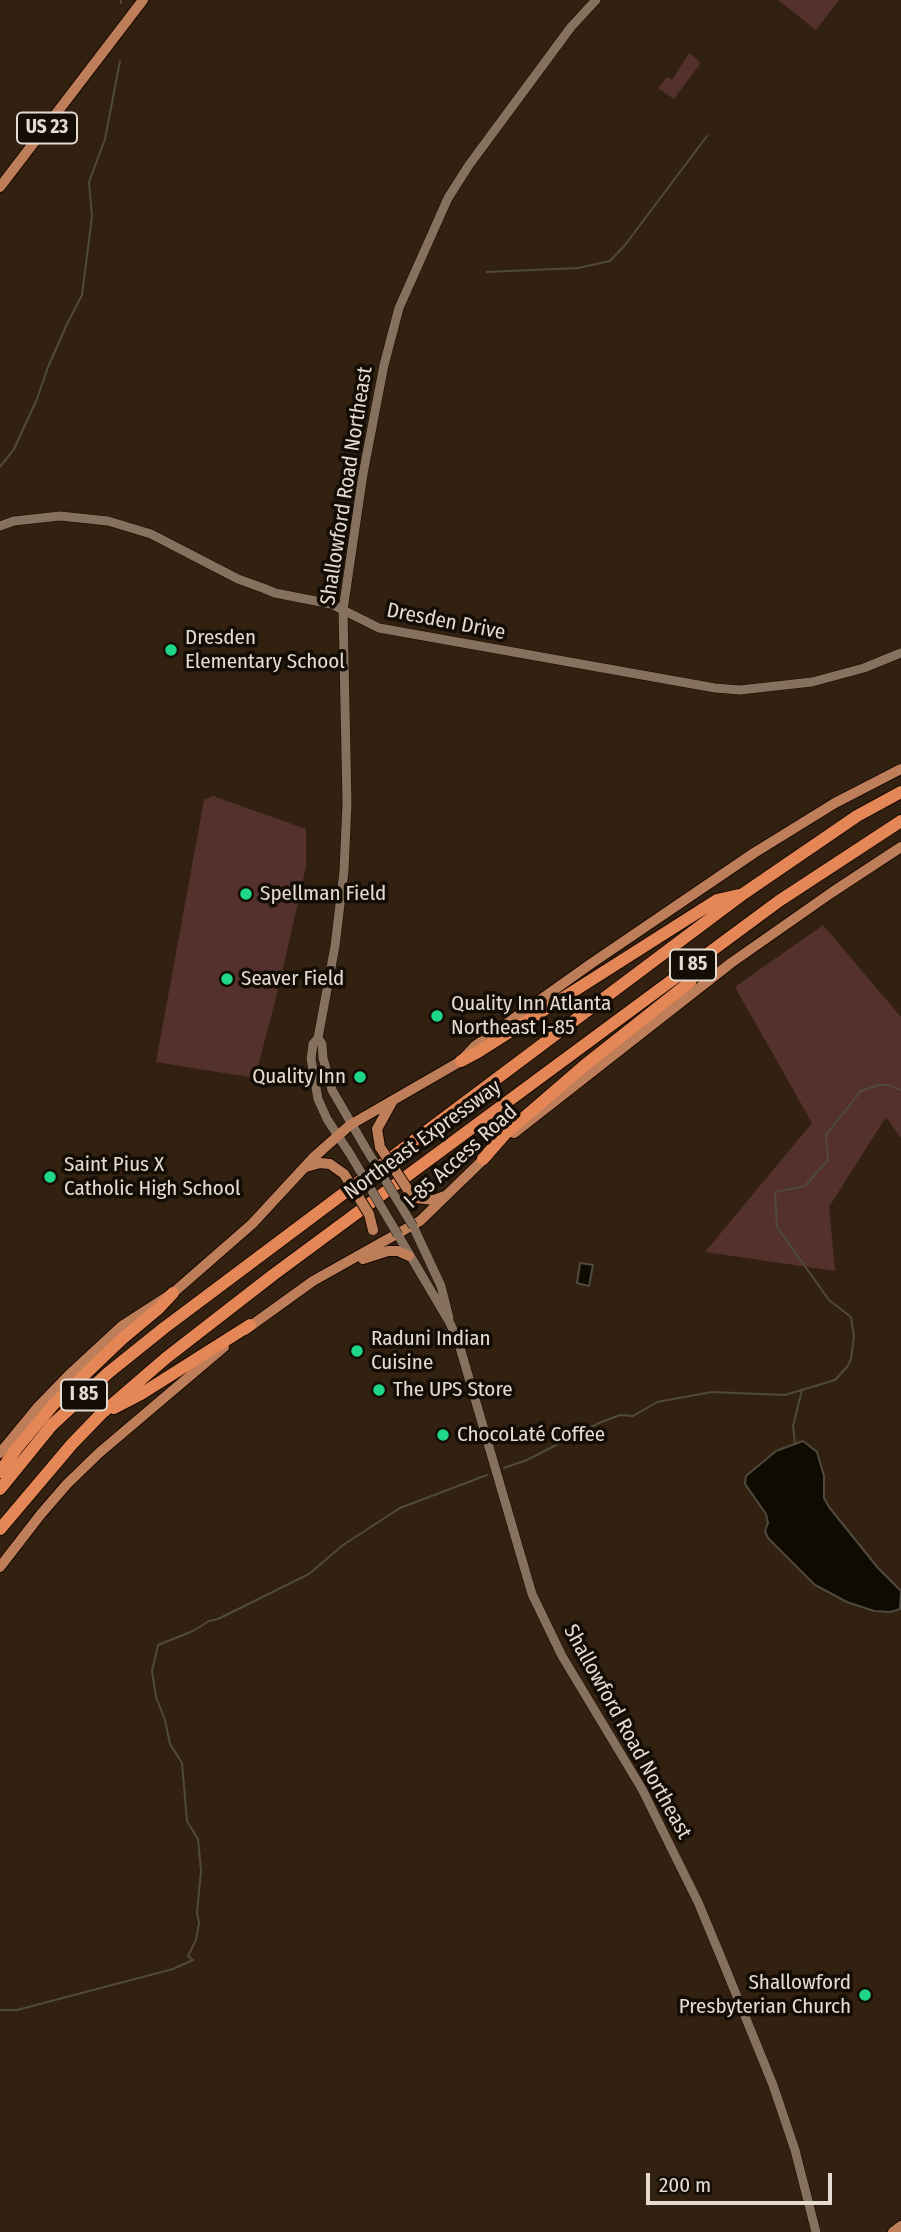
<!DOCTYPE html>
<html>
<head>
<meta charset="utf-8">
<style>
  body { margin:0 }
  #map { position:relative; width:901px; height:2232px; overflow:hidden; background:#322111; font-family:"Fira Sans Condensed",sans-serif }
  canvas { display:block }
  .scale { position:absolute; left:646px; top:2173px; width:186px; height:32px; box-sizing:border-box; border:4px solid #e6dbd0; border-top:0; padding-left:9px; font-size:21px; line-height:24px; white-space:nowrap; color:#e6dbd0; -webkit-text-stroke:5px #140d06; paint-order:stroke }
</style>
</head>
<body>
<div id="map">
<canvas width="901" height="2232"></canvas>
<div class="scale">200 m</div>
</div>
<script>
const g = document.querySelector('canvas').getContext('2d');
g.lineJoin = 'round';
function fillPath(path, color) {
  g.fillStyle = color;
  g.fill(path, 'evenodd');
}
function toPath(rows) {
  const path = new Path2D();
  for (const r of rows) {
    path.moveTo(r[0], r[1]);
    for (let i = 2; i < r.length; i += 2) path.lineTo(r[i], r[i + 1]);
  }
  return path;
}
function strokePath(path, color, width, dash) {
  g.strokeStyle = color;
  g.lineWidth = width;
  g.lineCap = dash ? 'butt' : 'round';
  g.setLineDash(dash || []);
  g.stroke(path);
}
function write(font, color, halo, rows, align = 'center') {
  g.font = font + ' "Fira Sans Condensed",sans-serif';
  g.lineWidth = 7;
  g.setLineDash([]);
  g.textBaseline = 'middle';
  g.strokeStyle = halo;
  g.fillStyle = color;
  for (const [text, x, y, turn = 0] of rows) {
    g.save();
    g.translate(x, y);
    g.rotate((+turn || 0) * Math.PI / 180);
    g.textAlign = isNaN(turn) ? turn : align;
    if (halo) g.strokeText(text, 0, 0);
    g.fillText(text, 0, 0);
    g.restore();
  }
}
fillPath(toPath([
  [778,0,839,0,816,30],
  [689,53,698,60,700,64,674,99,658,88,667,77,672,80],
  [213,796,306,829,306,867,301,889,279,986,255,1078,156,1062,204,800],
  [823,925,901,1017,901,1138,886,1117,829,1207,835,1271,705,1252,812,1123,735,987]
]), '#54312c');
const water = toPath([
  [580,1263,593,1265,589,1286,577,1283,580,1263],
  [803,1441,817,1452,824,1476,824,1498,829,1507,878,1568,901,1591,900,1609,890,1612,874,1611,847,1602,815,1585,768,1538,765,1531,768,1523,766,1514,745,1484,746,1476,776,1451,803,1441]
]);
fillPath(water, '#0f0b00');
strokePath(water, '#50493e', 2);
strokePath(toPath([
  [121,0,121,3],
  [487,272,578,268,610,261,625,245,707,136],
  [0,467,14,449,37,399,48,367,67,324,82,295,92,216,89,182,105,139,120,61],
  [795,1444,793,1426,802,1390],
  [504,1468,527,1460,599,1423,620,1415,633,1416,657,1402,712,1392,785,1395,835,1380,847,1367,851,1359,854,1336,851,1317,829,1300,777,1227,775,1192,805,1186,828,1160,826,1135,861,1091,878,1085,888,1085,901,1090],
  [0,2010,17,2010,173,1969,193,1960,188,1956,196,1940,199,1923,197,1913,201,1871,198,1839,187,1821,182,1763,170,1744,165,1720,156,1697,152,1671,158,1645,193,1631,209,1621,218,1619,309,1574,343,1545,400,1508,487,1475]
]), '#50493e', 2);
const minor = toPath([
  [0,526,14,521,60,516,108,521,151,534,238,579,263,588,275,593,331,604,379,628,715,688,740,690,812,682,864,668,901,653],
  [318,1038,322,1044,323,1058,332,1090,365,1147],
  [350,1154,327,1119,318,1099,311,1059,313,1044,318,1038,335,946,344,871,347,803,343,610,363,474,384,365,399,308,448,198,469,165,571,27,596,0],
  [413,1226,441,1286,449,1318],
  [398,1235,450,1323,459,1344,532,1594,562,1656,642,1789,698,1902,725,1967,773,2085,795,2150,816,2232]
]);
const major = toPath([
  [0,187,143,0],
  [514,1133,731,963,831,893,901,847],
  [380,1147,377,1129,392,1102],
  [306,1167,320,1163,330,1164,344,1174],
  [416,1198,434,1200,445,1196],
  [363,1259,388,1251,398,1251,409,1256],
  [245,1330,313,1281,420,1221,488,1155],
  [0,1453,38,1407,69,1375,122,1326,173,1293,252,1224,314,1157,350,1125,461,1061,475,1046,592,963,754,853,835,803,901,769],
  [0,1567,41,1514,67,1484,99,1453,224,1347],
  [893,2232,901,2226]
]);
const highway = toPath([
  [461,1061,478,1052,717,900,739,895],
  [483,1159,505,1134,585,1065,690,982,698,963],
  [114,1408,141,1394,250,1325],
  [0,1472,17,1448,54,1404,122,1339,158,1309,173,1293],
  [0,1489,52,1425,108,1373,164,1328,743,894,857,816,901,792],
  [0,1529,72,1444,101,1414,166,1358,273,1275,779,901,901,821]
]);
strokePath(minor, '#190a00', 10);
strokePath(major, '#190a00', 12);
strokePath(highway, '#190a00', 14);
strokePath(minor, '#85715e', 9);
strokePath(major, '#be7e59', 10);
strokePath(highway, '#e48656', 12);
const minorBridge = toPath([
  [365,1147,413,1226],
  [350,1154,398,1235]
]);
const majorBridge = toPath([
  [380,1147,410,1193,416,1198],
  [344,1174,369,1214,373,1230]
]);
strokePath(minorBridge, '#190a00', 10, []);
strokePath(majorBridge, '#190a00', 12, []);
strokePath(minorBridge, '#85715e', 9);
strokePath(majorBridge, '#be7e59', 10);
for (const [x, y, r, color] of [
  [171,650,7,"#1fd887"],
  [246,894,7,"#1fd887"],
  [227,979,7,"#1fd887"],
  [437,1016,7,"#1fd887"],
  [360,1077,7,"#1fd887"],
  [50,1177,7,"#1fd887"],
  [357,1351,7,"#1fd887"],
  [379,1390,7,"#1fd887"],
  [443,1435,7,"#1fd887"],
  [865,1995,7,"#1fd887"]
]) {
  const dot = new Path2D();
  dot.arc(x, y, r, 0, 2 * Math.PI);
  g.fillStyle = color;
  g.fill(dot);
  strokePath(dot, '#140d06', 2.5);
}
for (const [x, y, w] of [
  [47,128,60],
  [693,965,46],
  [84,1395,46]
]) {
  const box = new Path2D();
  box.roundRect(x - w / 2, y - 15.5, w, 31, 5);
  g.fillStyle = '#140d06';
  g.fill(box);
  strokePath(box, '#e6dbd0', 2);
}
write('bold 19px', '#e6dbd0', null, [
  ["US 23",47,128],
  ["I 85",693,965],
  ["I 85",84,1395]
]);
write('21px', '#e6dbd0', '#140d06', [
  ["Shallowford Road Northeast",347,486,-81],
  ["Dresden Drive",446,622,11],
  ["Northeast Expressway",423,1140,-36],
  ["I-85 Access Road",461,1157,-42],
  ["Shallowford Road Northeast",627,1732,61]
]);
write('21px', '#e6dbd0', '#140d06', [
  ["Dresden",185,638],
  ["Elementary School",185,662],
  ["Spellman Field",260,894],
  ["Seaver Field",241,979],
  ["Quality Inn Atlanta",451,1004],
  ["Northeast I-85",451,1028],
  ["Quality Inn",346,1077,"right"],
  ["Saint Pius X",64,1165],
  ["Catholic High School",64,1189],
  ["Raduni Indian",371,1339],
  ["Cuisine",371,1363],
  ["The UPS Store",393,1390],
  ["ChocoLaté Coffee",457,1435],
  ["Shallowford",851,1983,"right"],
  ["Presbyterian Church",851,2007,"right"]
], 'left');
</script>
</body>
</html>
